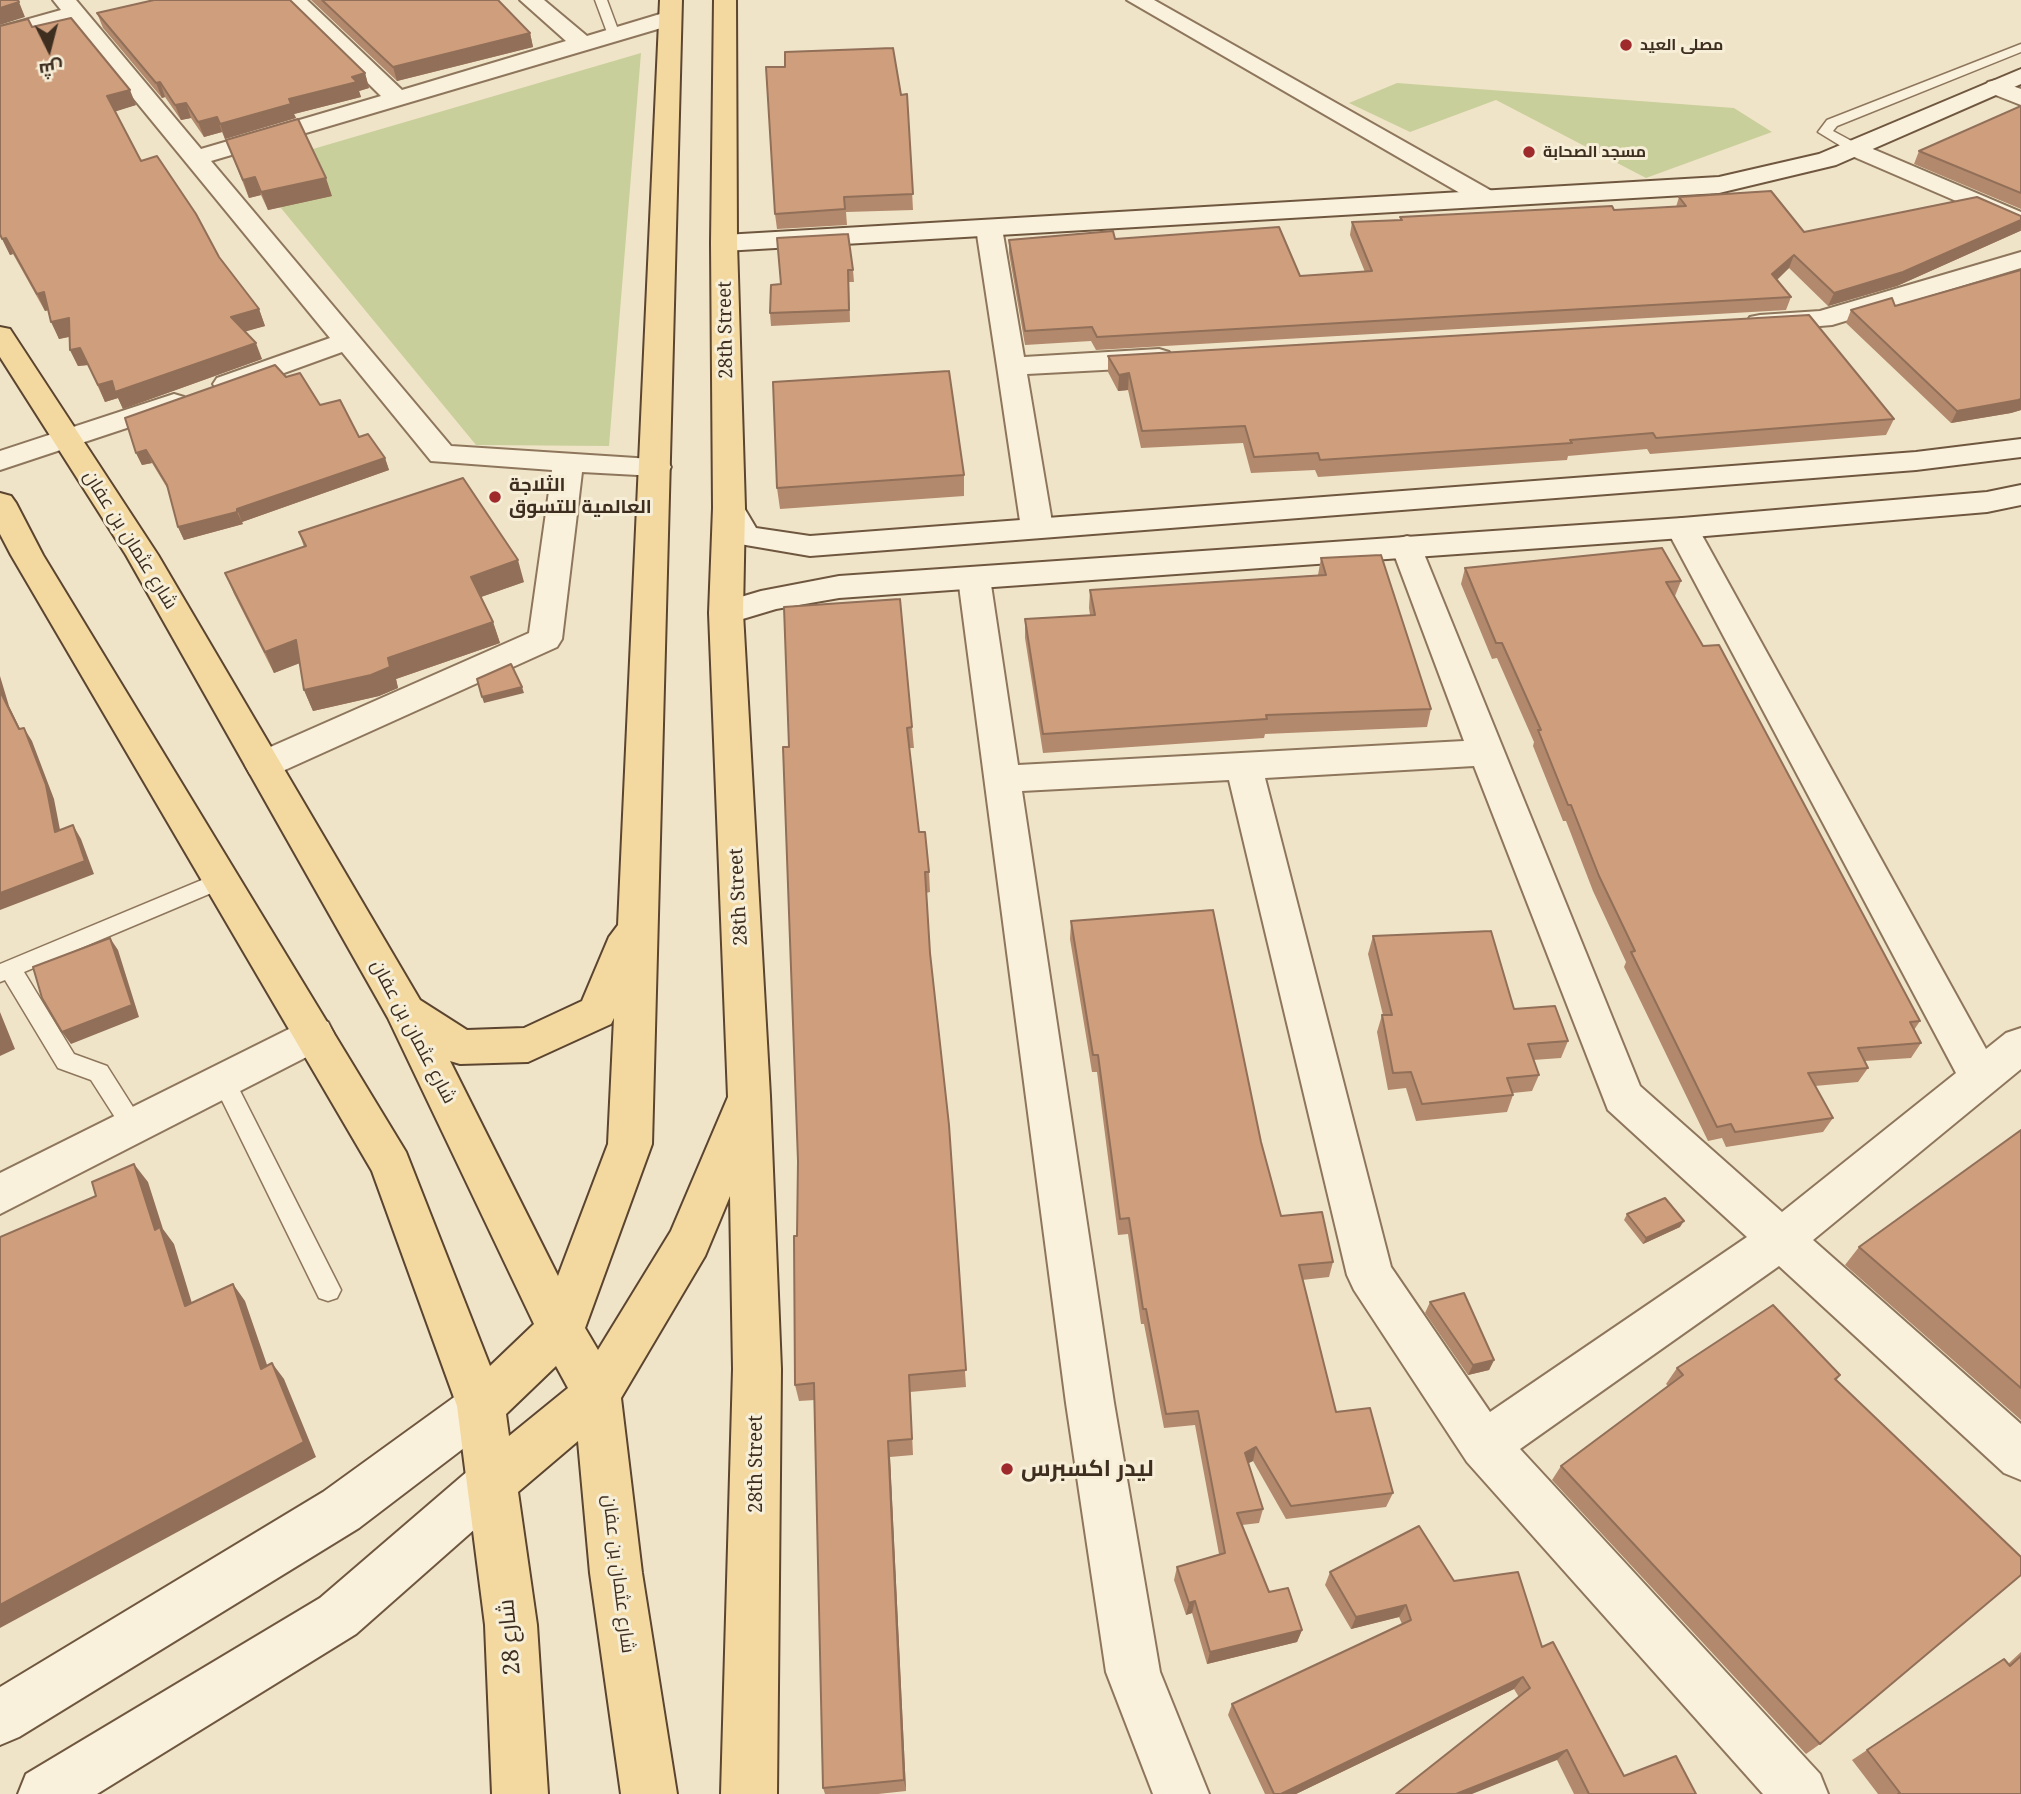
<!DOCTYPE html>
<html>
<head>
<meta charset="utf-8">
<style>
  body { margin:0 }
  #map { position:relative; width:2021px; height:1794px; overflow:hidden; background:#f0e4c8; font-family:"Noto Serif",Cairo,serif }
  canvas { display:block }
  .north { position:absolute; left:14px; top:14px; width:70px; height:70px; -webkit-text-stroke:5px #f7eed8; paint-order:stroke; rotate:174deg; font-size:19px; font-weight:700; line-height:28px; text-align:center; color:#3d2e20 }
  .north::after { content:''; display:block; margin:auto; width:24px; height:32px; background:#3d2e20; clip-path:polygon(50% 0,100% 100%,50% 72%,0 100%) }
</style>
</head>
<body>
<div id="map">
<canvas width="2021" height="1794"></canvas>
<div class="north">ش</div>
</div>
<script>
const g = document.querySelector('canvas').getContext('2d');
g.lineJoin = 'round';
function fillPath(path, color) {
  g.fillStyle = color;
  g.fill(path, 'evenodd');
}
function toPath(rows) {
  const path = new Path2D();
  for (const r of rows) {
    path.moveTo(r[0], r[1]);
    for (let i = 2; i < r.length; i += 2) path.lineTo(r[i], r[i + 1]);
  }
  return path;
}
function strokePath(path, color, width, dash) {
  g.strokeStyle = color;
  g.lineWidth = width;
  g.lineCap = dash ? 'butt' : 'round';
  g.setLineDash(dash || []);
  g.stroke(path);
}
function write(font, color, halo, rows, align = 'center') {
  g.font = font + ' "Noto Serif",Cairo,serif';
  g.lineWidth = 6;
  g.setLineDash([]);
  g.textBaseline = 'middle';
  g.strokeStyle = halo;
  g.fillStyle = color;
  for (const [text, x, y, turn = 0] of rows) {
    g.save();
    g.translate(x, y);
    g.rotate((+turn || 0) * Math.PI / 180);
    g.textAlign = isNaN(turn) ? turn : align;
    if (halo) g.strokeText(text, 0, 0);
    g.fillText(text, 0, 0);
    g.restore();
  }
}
fillPath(toPath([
  [641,53,609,446,476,445,248,168],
  [1397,83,1734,108,1772,132,1646,178,1496,100,1410,132,1349,103]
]), '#c9cf9b');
const lane = toPath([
  [595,0,607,0,620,35,618,38,608,35,595,0],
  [2021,44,2021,52,1837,126,1833,131,1859,145,1859,151,1849,151,1818,132,1827,120,2021,44],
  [221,872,228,874,231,880,228,886,24,972,74,1054,107,1066,145,1126,141,1133,133,1136,125,1133,91,1080,58,1068,5,980,0,982,0,964,221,872],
  [223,1070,231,1073,337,1282,341,1290,337,1298,328,1301,319,1298,212,1080,215,1073,223,1070]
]);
const street = toPath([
  [53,0,76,0,201,149,381,96,284,0,307,0,402,90,566,41,520,0,544,0,587,36,670,11,678,13,681,18,678,23,211,161,451,446,667,460,671,467,667,474,656,476,582,472,562,639,557,647,276,774,263,778,250,774,245,765,250,756,529,633,552,470,431,461,342,352,237,390,227,393,217,390,213,384,217,378,330,338,70,21,0,41,0,27,61,10,53,0],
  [1127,0,1154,0,1497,194,1501,199,1497,204,1479,204,1127,0],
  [1996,80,2021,89,2021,105,1988,92,1984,87,1988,82,1996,80],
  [1854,141,2021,212,2021,229,1845,153,1842,148,1845,143,1854,141],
  [989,220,998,222,1002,228,1024,357,1159,349,1169,352,1173,358,1169,364,1159,367,1027,374,1053,528,1048,535,1037,538,1026,535,1021,528,997,366,976,228,980,222,989,220],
  [2021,252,2021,268,1832,325,1760,331,1750,329,1746,323,1750,317,1760,315,1820,311,2021,252],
  [174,394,184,397,189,403,184,409,0,470,0,451,174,394],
  [1682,518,1693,521,1698,528,1986,1049,2006,1033,2021,1028,2021,1069,1813,1240,2021,1424,2021,1480,2004,1473,1779,1266,1520,1449,1820,1774,1828,1794,1763,1794,1467,1462,1354,1290,1347,1275,1229,780,1022,791,1114,1403,1160,1672,1209,1794,1153,1794,1106,1672,1066,1403,958,578,963,571,974,567,985,571,990,578,1018,765,1464,741,1391,546,1396,539,1407,536,1418,539,1640,1086,1782,1212,1956,1073,1666,528,1671,521,1682,518],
  [1474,766,1608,1110,1747,1237,1490,1412,1391,1267,1265,778,1474,766],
  [313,1017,328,1022,334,1034,328,1046,0,1214,0,1173,313,1017]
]);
const secondary = toPath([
  [2021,69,2021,84,1836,165,1719,193,724,251,715,249,711,243,715,237,724,235,1719,177,1819,154,2021,69],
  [2021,439,2021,457,1916,470,810,556,734,543,713,508,718,501,729,498,740,501,756,528,810,536,1916,452,2021,439],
  [2021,485,2021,505,1987,512,1682,538,839,598,776,609,726,624,714,621,709,613,714,605,761,591,839,576,1682,518,1987,492,2021,485],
  [481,1383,498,1390,505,1406,498,1422,359,1528,19,1737,0,1745,0,1687,323,1492,464,1390,481,1383],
  [493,1457,510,1464,518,1481,510,1498,356,1634,97,1794,18,1794,26,1774,320,1598,476,1464,493,1457]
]);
const primary = toPath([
  [660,0,682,0,652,1144,585,1328,598,1350,671,1231,728,1097,709,613,713,508,711,243,714,0,736,0,737,243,745,508,743,613,770,1096,781,1369,777,1794,721,1794,733,1369,730,1196,705,1256,621,1398,642,1573,677,1794,621,1794,590,1573,578,1441,518,1492,537,1625,548,1794,492,1794,485,1625,457,1406,372,1171,11,555,0,534,0,493,11,496,16,503,43,555,406,1152,490,1366,534,1324,388,1018,126,555,0,357,0,327,10,329,158,555,420,1000,467,1030,524,1028,582,1001,609,937,618,925,660,0],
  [614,1018,608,1144,558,1276,450,1061,460,1064,528,1062,611,1024,614,1018],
  [556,1366,568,1388,509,1436,506,1414,556,1366]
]);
strokePath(lane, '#8d765c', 3);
strokePath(street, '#8d765c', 4);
strokePath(secondary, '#6f573f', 4);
strokePath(primary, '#5b4430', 4);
fillPath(lane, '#faf1dc');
fillPath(street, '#faf1dc');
fillPath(secondary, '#faf1dc');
fillPath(primary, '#f3d9a0');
fillPath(toPath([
  [311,0,498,0,530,33,533,47,397,81],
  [97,13,365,73,369,88,359,91,361,97,294,114,296,118,225,139,222,132,204,137,191,118,181,120,165,97,162,98,103,28],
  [32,27,136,105,115,111,141,161,219,257,259,309,265,326,245,331,262,359,123,409,118,398,105,402,88,365,78,366,70,350,69,337,59,339,48,310,45,311,13,254,10,255,0,234],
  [907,94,913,210,846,212,847,225,777,229,775,214,901,95],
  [2021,106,2021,209,1914,164,1919,151],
  [226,140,332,196,268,210,261,195,249,198],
  [1679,197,1804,232,2021,216,2021,228,2020,231,1897,286,1828,306,1789,268,1777,280,1791,297,1786,310,1096,350,1091,341,1025,345,1009,253,1009,240,1115,239,1300,276,1365,272,1350,235,1352,222,1400,220,1400,217,1676,207],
  [777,238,853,270,854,282,849,282,850,322,771,326,770,313,781,284],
  [2021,270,2021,410,2011,413,1951,423,1846,323,1851,310,1895,306],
  [1108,356,1894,419,1886,435,1650,454,1647,449,1568,456,1567,460,1318,477,1315,470,1251,473,1243,443,1141,448,1128,390,1118,391,1108,372],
  [286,377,385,458,389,470,242,522,243,524,184,540,178,527,169,491,152,463,142,465,136,453],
  [964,475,964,496,780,509,777,488],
  [299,532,524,582,481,597,493,622,500,643,396,679,398,688,379,696,313,711,304,690,300,663,274,673,234,594,225,573,304,547],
  [1321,558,1431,709,1427,727,1265,734,1264,738,1043,753,1025,638,1025,619,1090,615,1089,608,1090,590,1318,575],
  [1465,568,1681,581,1675,596,1674,597,1920,1021,1914,1030,1921,1043,1911,1058,1865,1061,1868,1068,1858,1082,1815,1086,1833,1118,1823,1132,1726,1147,1722,1138,1708,1141,1624,967,1626,962,1593,891,1566,821,1563,821,1533,746,1534,742,1497,658,1492,659,1461,584],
  [912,727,914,748,909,748,919,832,929,872,930,892,926,893,930,953,949,1125,966,1387,910,1392,913,1455,890,1457,906,1791,878,1794,825,1794,823,1788,815,1400,799,1401,795,1385,798,1161,783,747],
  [1071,921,1261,1142,1281,1216,1333,1262,1329,1277,1302,1280,1336,1412,1393,1493,1386,1507,1286,1519,1253,1461,1248,1463,1263,1509,1259,1523,1242,1525,1269,1592,1302,1630,1297,1642,1207,1664,1192,1613,1186,1615,1174,1580,1177,1567,1219,1554,1195,1425,1164,1428,1144,1324,1141,1324,1128,1234,1118,1235,1097,1072,1092,1072,1070,939],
  [1373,936,1514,1009,1568,1041,1561,1058,1533,1060,1539,1075,1532,1091,1513,1093,1513,1095,1507,1112,1416,1121,1406,1088,1388,1090,1377,1032,1382,1015,1383,1015,1368,954],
  [2021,1130,2021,1420,1845,1265,1859,1247],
  [1627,1214,1680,1227,1643,1244,1624,1220],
  [1430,1302,1494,1360,1489,1370,1468,1375,1425,1313],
  [1677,1368,1840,1375,1836,1381,1820,1744,1806,1754,1552,1480,1561,1466,1668,1386,1666,1384],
  [1330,1572,1454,1581,1542,1647,1624,1776,1696,1794,1574,1794,1557,1760,1514,1689,1296,1794,1265,1794,1228,1715,1232,1704,1402,1624,1399,1617,1351,1629,1325,1585],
  [2021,1652,2021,1794,1878,1794,1852,1760,2004,1659,2008,1664]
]), '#b2896c');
fillPath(toPath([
  [19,2,25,17,0,25,0,8],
  [530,33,533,47,397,81,393,67],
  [365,73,369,88,359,91,361,97,294,114,296,118,225,139,220,124,352,77],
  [160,82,165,97,162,98,156,83],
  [130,90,136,105,114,112,107,96],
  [186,103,191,118,181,120,175,105],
  [217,117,222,132,204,137,198,122],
  [255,177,261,195,249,198,243,180],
  [326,178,332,196,268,210,261,192],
  [2021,220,2021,228,2020,231,1897,286,1828,306,1834,293],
  [6,238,13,254,10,255,2,239],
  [1794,255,1789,268,1768,288,1772,274],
  [44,292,52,309,45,311,37,294],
  [259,309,265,326,237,334,231,317],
  [69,318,77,335,59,339,51,322],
  [256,343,262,359,123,409,118,398,105,402,98,385],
  [80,348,88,365,78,366,70,350],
  [1129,373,1128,390,1118,391,1119,375],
  [2021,399,2021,410,2011,413,1951,423,1957,411],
  [146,450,152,463,142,465,136,453],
  [385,458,389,470,242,522,237,509],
  [237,512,243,524,184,540,178,527],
  [518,560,524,582,478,598,471,577],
  [493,622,500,643,396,679,398,688,379,696,313,711,304,690,388,658],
  [296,640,305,661,274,673,265,652],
  [0,676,9,706,27,743,19,729,0,692],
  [522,687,524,693,484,703,482,697],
  [24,728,32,741,54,799,63,845,55,832],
  [73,825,81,839,94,874,0,910,0,893],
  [110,938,118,950,139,1017,71,1044,62,1032],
  [0,1012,15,1049,0,1056],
  [134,1164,148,1182,163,1229,174,1244,198,1323,185,1306,155,1230],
  [1684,1221,1680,1227,1643,1244,1646,1238],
  [233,1284,245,1301,274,1385,261,1369],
  [1494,1360,1489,1370,1468,1375,1473,1365],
  [272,1363,284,1379,316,1457,0,1628,0,1605],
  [888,1441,890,1457,906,1791,904,1780],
  [1256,1447,1253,1461,1241,1467,1245,1453],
  [1195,1601,1192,1613,1186,1615,1189,1603],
  [1406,1605,1399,1617,1351,1629,1356,1617],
  [1302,1630,1297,1642,1207,1664,1210,1652],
  [1523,1677,1514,1689,1296,1794,1281,1794],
  [1567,1750,1557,1760,1472,1794,1456,1794]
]), '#916f58');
const building = toPath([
  [0,0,18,0,19,2,0,8,0,0],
  [154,0,290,0,365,73,352,77,357,82,289,99,291,104,220,124,217,117,198,122,186,103,175,105,160,82,156,83,97,13,154,0],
  [322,0,498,0,530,33,393,67,322,0],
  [71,18,130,90,107,96,141,161,157,156,196,214,219,257,259,309,231,317,256,343,115,392,112,381,98,385,80,348,70,350,69,318,51,322,44,292,37,294,6,238,2,239,0,234,0,26,28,19,32,27,71,18],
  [893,48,901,95,907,94,913,194,844,197,845,209,775,214,766,67,785,67,785,52,893,48],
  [2021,106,2021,193,1919,151,2021,106],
  [298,119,326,178,261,192,255,177,243,180,226,140,298,119],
  [1771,191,1804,232,1977,197,2021,216,2021,220,1903,272,1834,293,1794,255,1772,274,1791,297,1097,337,1092,327,1025,331,1009,240,1113,231,1115,239,1279,227,1300,276,1372,271,1352,222,1402,220,1400,217,1612,206,1614,210,1686,206,1679,197,1771,191],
  [848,234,853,270,848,270,849,310,770,313,771,285,781,284,777,238,848,234],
  [2021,270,2021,399,2018,400,1957,411,1851,310,1892,298,1895,306,2021,270],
  [1809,315,1894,419,1656,438,1653,433,1570,440,1572,443,1320,460,1318,453,1254,457,1245,426,1142,431,1129,373,1119,375,1108,356,1809,315],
  [275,365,286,377,300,373,320,405,340,400,359,437,368,434,385,458,237,509,237,512,178,527,167,485,146,450,136,453,125,418,275,365],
  [949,371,964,475,777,488,773,382,949,371],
  [463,478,518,560,471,577,493,622,388,658,390,667,371,675,304,690,296,640,265,652,225,573,306,546,299,532,463,478],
  [1662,548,1681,581,1666,582,1703,646,1719,645,1920,1021,1910,1022,1921,1043,1858,1048,1868,1068,1808,1073,1833,1118,1735,1132,1731,1124,1717,1127,1631,952,1635,951,1599,876,1571,805,1568,805,1538,730,1541,730,1502,643,1496,643,1465,568,1662,548],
  [1381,555,1431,709,1266,715,1267,719,1043,734,1025,619,1095,615,1090,590,1326,575,1321,558,1381,555],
  [900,599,912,727,907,728,919,832,925,832,929,872,925,872,930,953,949,1125,966,1370,909,1375,912,1439,888,1441,904,1780,823,1788,814,1383,795,1385,794,1236,797,1236,798,1161,783,747,789,747,784,607,900,599],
  [511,664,522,687,482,697,477,679,511,664],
  [0,691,19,729,24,728,46,785,55,832,73,825,85,861,0,893,0,691],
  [1213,910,1261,1142,1281,1216,1322,1212,1333,1262,1299,1265,1336,1412,1370,1408,1393,1493,1291,1506,1256,1447,1245,1453,1263,1509,1237,1513,1269,1592,1288,1588,1302,1630,1210,1652,1195,1601,1189,1603,1177,1567,1225,1553,1198,1411,1166,1414,1146,1309,1143,1309,1129,1218,1120,1219,1098,1055,1093,1055,1071,921,1213,910],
  [1491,931,1514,1009,1555,1006,1568,1041,1528,1044,1539,1075,1507,1078,1513,1095,1422,1104,1411,1072,1393,1073,1382,1015,1392,1015,1373,936,1491,931],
  [110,938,132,1005,62,1032,42,998,33,967,110,938],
  [2021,1130,2021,1388,1859,1247,2021,1130],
  [134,1164,155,1230,160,1227,185,1306,233,1284,261,1369,272,1363,304,1442,0,1605,0,1237,96,1196,92,1182,134,1164],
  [1665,1198,1684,1221,1646,1238,1627,1214,1665,1198],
  [1464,1293,1494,1360,1473,1365,1430,1302,1464,1293],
  [1773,1305,1840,1375,1835,1379,2021,1557,2021,1575,1820,1744,1561,1466,1683,1375,1677,1368,1773,1305],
  [1419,1526,1454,1581,1518,1572,1542,1647,1553,1642,1624,1776,1676,1756,1696,1794,1589,1794,1567,1750,1456,1794,1396,1794,1530,1688,1523,1677,1281,1794,1274,1794,1232,1704,1411,1620,1406,1605,1356,1617,1330,1572,1419,1526],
  [2021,1656,2021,1794,1898,1794,1900,1793,1867,1750,2004,1659,2010,1666,2021,1656]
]);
fillPath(building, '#cf9f7d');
strokePath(building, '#916f58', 2);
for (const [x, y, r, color] of [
  [1626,45,7,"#9e2a2b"],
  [1529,152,7,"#9e2a2b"],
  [495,497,7,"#9e2a2b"],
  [1007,1469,7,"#9e2a2b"]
]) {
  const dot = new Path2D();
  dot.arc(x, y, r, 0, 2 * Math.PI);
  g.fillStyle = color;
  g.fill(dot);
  strokePath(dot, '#f7eed8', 2.5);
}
write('bold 16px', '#3d2e20', '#f7eed8', [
  ["مصلى العيد",1640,45],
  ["مسجد الصحابة",1543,152]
], 'left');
write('19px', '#3d2e20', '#f7eed8', [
  ["28th Street",726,330,-91],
  ["شارع عثمان بن عفان",130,540,58],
  ["28th Street",739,897,-93],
  ["شارع عثمان بن عفان",413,1032,62],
  ["28th Street",757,1464,-90],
  ["شارع عثمان بن عفان",618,1574,83]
]);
write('bold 19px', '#3d2e20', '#f7eed8', [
  ["الثلاجة",509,486],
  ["العالمية للتسوق",509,508]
], 'left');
write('bold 23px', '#3d2e20', '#f7eed8', [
  ["ليدر اكسبرس",1021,1469]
], 'left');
write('23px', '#3d2e20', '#f7eed8', [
  ["شارع 28",510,1637,-95]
]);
</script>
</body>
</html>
